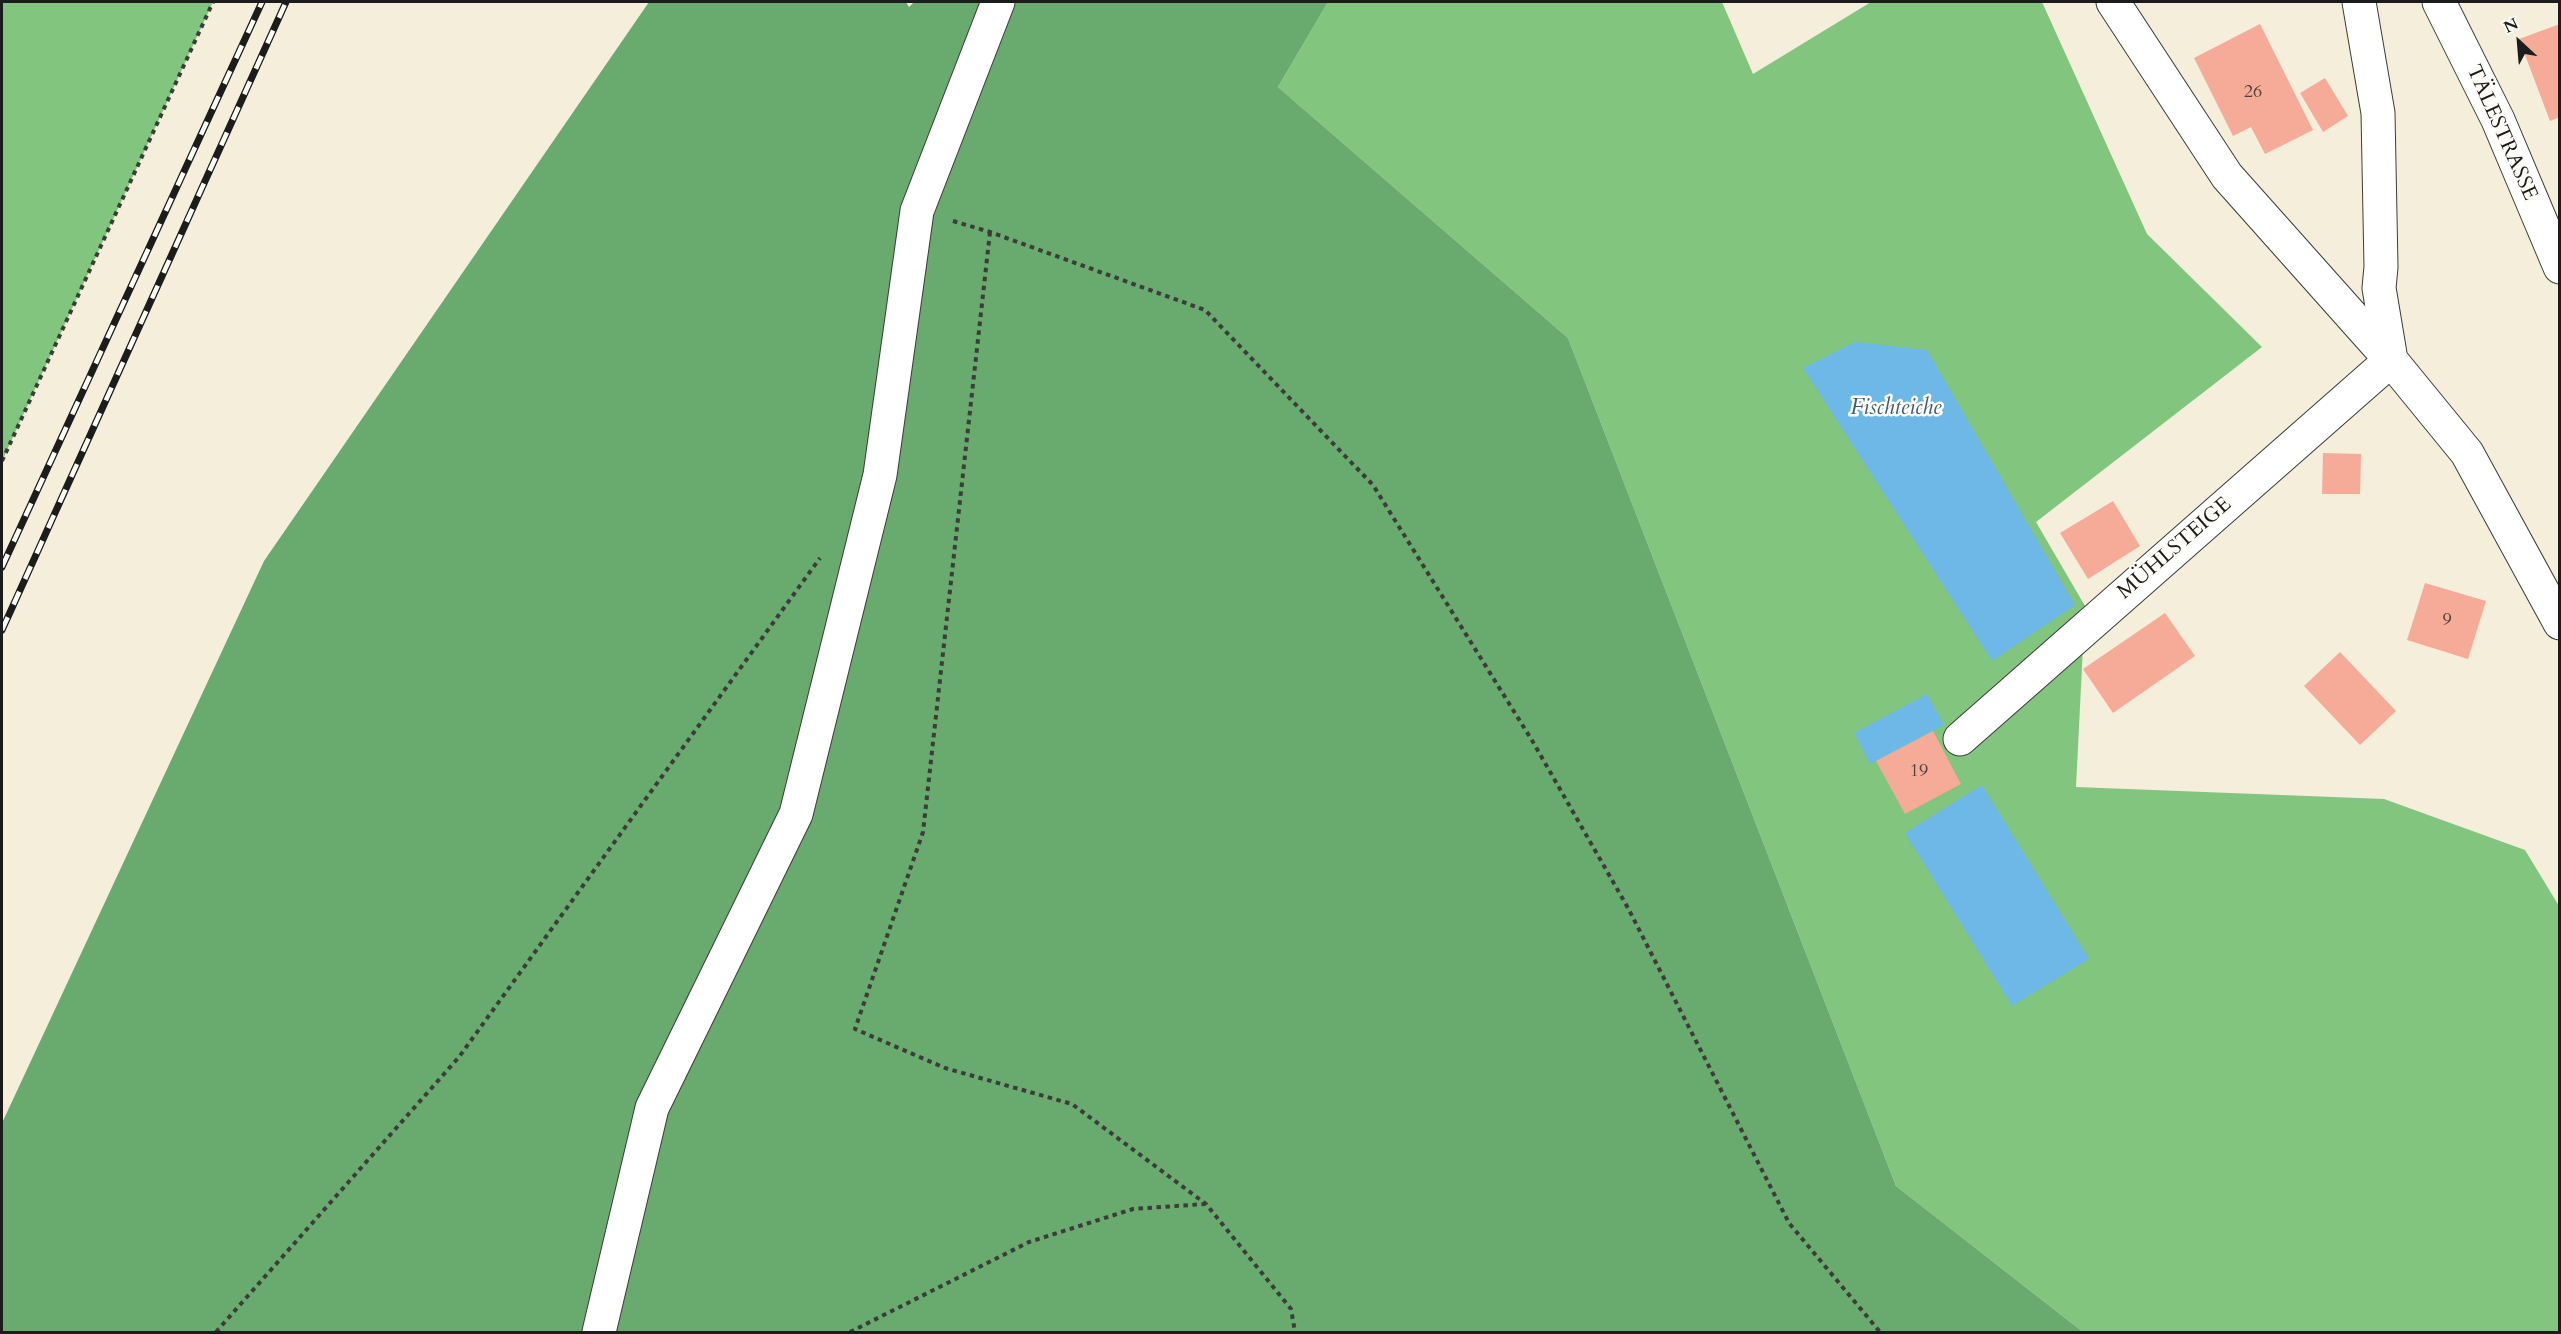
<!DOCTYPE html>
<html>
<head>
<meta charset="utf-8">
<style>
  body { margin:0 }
  #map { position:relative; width:2561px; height:1334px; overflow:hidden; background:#f4eeda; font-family:Cardo,serif }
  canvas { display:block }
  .frame { position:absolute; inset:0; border:3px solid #1c1c1c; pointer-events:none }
  .north { position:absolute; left:2489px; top:12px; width:60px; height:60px; -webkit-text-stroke:4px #fdfcf7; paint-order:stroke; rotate:334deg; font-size:16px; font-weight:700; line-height:24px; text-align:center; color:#1c1c1c }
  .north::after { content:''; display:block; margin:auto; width:21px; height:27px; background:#1c1c1c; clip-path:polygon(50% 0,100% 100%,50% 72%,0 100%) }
</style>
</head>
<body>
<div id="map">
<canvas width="2561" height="1334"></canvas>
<div class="frame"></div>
<div class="north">N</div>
</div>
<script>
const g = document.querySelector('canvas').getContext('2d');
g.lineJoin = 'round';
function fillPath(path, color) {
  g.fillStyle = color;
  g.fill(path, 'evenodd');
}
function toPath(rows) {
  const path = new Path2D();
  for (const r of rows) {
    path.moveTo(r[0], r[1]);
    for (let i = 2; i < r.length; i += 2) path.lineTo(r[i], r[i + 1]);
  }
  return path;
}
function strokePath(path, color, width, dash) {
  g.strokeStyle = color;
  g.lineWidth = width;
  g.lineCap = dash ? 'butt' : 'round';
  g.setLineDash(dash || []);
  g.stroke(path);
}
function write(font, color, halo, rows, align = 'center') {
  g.font = font + ' Cardo,serif';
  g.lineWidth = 5;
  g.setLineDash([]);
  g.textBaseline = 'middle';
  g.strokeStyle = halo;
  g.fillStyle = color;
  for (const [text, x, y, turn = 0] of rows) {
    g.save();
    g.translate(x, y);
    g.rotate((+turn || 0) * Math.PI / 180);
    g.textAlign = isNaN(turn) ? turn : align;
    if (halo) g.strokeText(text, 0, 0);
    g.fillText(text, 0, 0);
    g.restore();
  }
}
fillPath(toPath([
  [2,2,213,2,2,461],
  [1328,2,1722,2,1753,74,1871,2,2042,2,2147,234,2262,347,2036,522,2085,606,2076,787,2384,799,2525,850,2559,906,2559,1332,2083,1332,1896,1186,1568,338,1278,87]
]), '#82c57f');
fillPath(toPath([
  [649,2,906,2,909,7,914,2,1328,2,1278,87,1568,338,1896,1186,2083,1332,2,1332,2,1123,264,561]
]), '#69aa6e');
fillPath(toPath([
  [1855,342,1927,350,2075,605,1992,661,1803,368],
  [1927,694,1944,725,1870,764,1854,733],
  [1982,785,2089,959,2012,1006,1905,833]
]), '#6db8e6');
fillPath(toPath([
  [2260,24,2313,130,2265,154,2251,127,2233,136,2194,58],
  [2560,24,2560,117,2550,121,2519,39],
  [2325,78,2348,116,2323,132,2300,93],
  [2323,453,2361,454,2360,494,2322,494],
  [2113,501,2140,546,2088,579,2060,533],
  [2425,583,2486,601,2468,659,2407,640],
  [2165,613,2195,656,2113,713,2083,669],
  [2340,652,2396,711,2360,745,2304,686],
  [1933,731,1961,784,1905,814,1876,761]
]), '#f5ab97');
const minor = toPath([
  [2359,2,2378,113,2381,267,2379,288,2391,360,2467,453,2560,623],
  [2439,2,2498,120,2560,267],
  [1960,739,2391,360,2227,176,2113,2],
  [599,1332,652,1108,796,814,880,475,917,211,998,2]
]);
strokePath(minor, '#3c3c38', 35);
strokePath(toPath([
  [953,221,990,232,1205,310,1373,485,1533,742,1628,908,1789,1223,1880,1332],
  [990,232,923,832,855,1029,945,1068,1072,1104,1206,1204,1291,1309,1295,1332],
  [2,461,213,2],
  [216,1332,459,1057,820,558],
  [850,1332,1029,1242,1133,1209,1205,1204]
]), '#3c3c38', 4, [4.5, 4.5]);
strokePath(minor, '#fff', 33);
const rail = toPath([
  [2,567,262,2],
  [2,630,286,2]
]);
strokePath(rail, '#1c1c1c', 7);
strokePath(rail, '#fdfcf7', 4.5, [14]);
write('18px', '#52403b', null, [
  ["26",2253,93],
  ["9",2447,621],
  ["19",1919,772]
]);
write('21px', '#1c1c1c', '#fdfcf7', [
  ["TÄLESTRASSE",2501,133,66],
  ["MÜHLSTEIGE",2175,549,-41]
]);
write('italic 22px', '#3c5a6d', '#fdfcf7', [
  ["Fischteiche",1896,409]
]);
</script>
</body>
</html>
